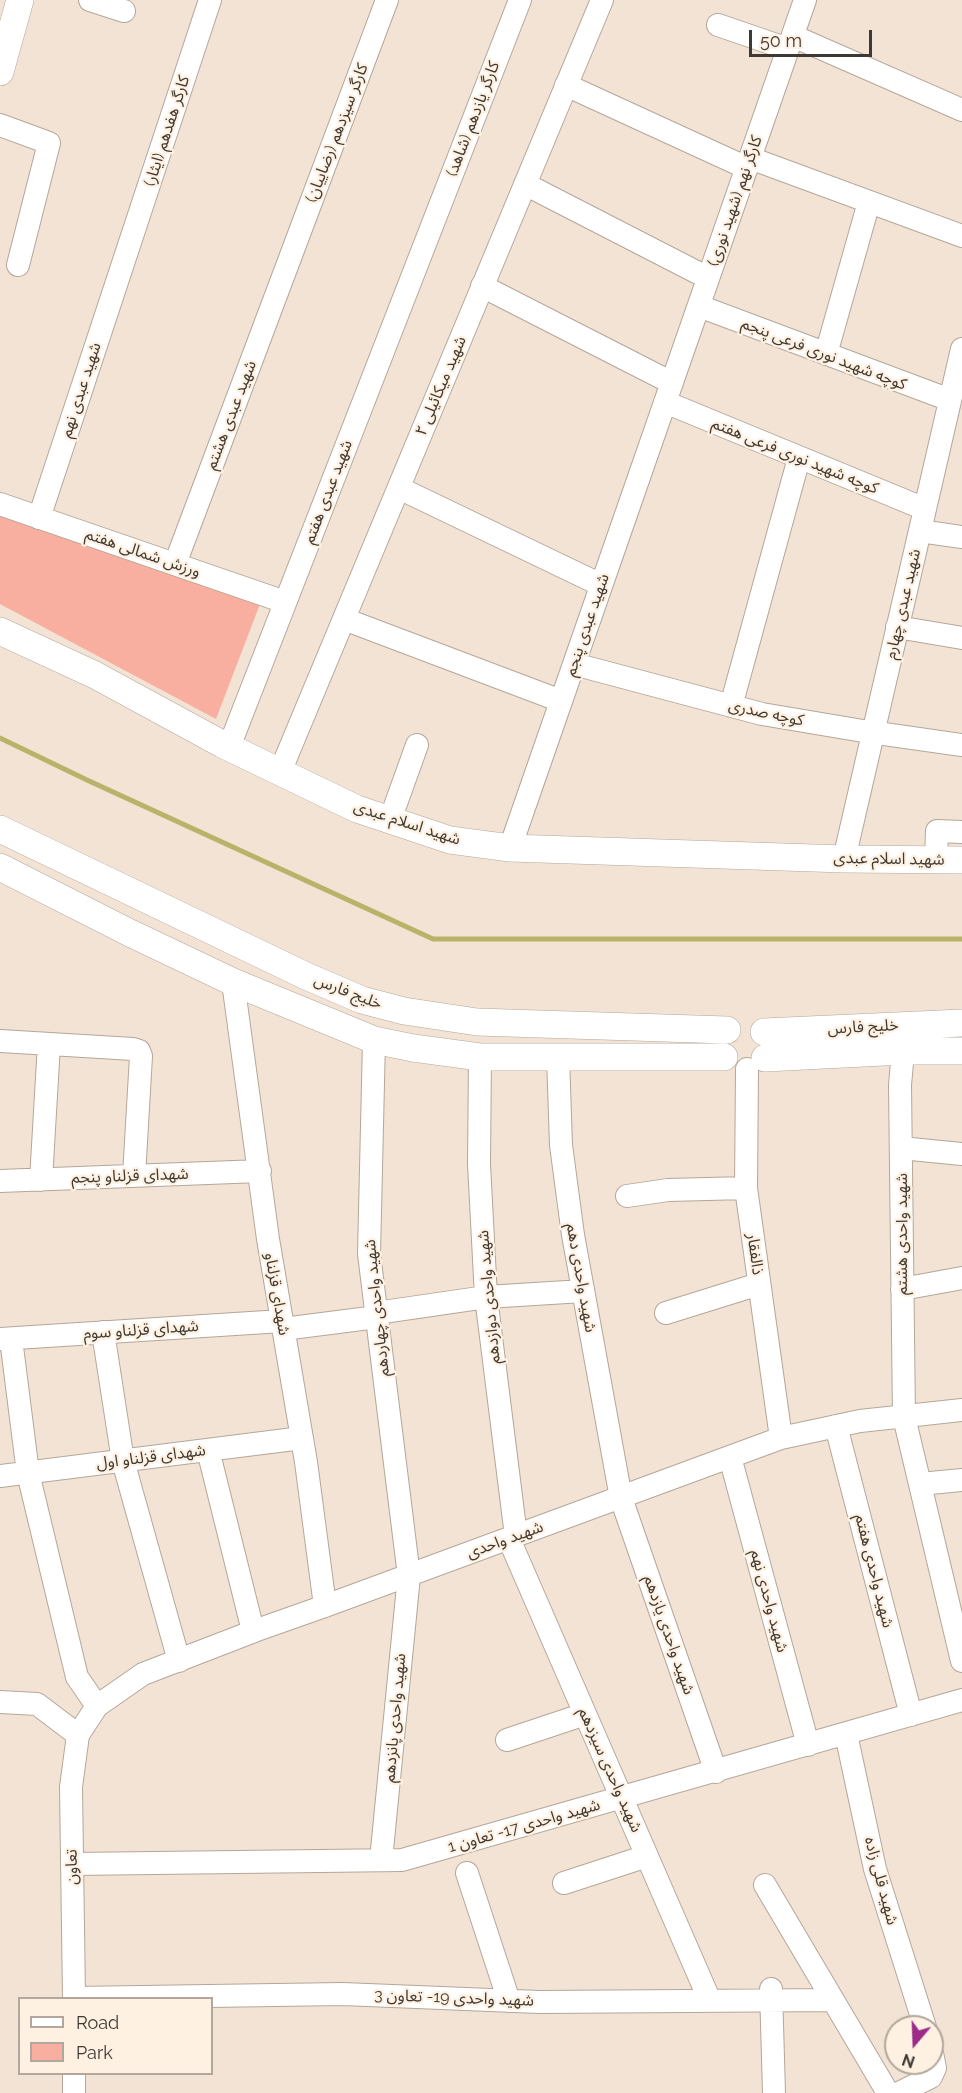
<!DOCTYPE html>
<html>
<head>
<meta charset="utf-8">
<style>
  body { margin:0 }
  #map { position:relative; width:962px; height:2093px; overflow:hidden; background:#f2e3d5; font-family:Raleway,sans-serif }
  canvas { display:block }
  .legend { position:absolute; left:18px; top:1997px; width:195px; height:78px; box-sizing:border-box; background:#fff1e2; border:2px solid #b2a79c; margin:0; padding:8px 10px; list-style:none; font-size:18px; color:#3e3933 }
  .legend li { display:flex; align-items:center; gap:12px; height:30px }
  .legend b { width:30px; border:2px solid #b2a79c }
  .north { position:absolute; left:884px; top:2015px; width:60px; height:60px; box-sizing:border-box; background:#fff1e2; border:2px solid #b2a79c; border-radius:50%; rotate:199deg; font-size:16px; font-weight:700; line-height:24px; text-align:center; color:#3e3933 }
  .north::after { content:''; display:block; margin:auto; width:21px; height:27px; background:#9d2b88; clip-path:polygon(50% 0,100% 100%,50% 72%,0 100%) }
  .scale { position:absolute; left:749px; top:30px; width:123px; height:27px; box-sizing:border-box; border:3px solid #3e3933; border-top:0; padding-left:8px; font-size:18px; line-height:21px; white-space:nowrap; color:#3e3933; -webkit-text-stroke:4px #fff1e2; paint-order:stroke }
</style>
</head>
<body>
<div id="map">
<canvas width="962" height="2093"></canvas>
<ul class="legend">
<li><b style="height:8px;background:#fff"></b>Road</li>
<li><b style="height:16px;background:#f9afa0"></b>Park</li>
</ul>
<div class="north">N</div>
<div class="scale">50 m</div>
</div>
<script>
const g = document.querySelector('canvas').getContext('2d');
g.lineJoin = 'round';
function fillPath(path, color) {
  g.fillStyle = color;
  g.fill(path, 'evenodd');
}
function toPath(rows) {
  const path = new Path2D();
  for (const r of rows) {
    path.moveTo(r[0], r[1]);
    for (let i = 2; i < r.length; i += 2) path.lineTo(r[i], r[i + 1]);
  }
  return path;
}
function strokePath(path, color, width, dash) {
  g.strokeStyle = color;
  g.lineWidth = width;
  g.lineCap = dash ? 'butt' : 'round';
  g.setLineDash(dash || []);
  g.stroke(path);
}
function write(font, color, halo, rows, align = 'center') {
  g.font = font + ' Raleway,"Noto Sans Arabic",sans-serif';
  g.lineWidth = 4.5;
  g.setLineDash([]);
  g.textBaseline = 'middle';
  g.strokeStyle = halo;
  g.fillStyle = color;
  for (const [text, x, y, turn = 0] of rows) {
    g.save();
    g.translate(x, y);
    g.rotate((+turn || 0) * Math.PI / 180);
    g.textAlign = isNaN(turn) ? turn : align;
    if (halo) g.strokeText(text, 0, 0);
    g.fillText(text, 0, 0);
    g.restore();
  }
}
fillPath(toPath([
  [0,508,260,604,216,719,0,604]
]), '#f9afa0');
strokePath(toPath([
  [0,738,87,780,433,939,962,939]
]), '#b9b369', 5);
const minor = toPath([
  [90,0,124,11],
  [718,25,788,49],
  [793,36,962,110],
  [566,85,747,168],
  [0,125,49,143,18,265],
  [750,158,962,236],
  [525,184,708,278],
  [482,286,672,383],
  [699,306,950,400],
  [826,354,869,202],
  [665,402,925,509],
  [399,488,601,585],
  [0,504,285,602],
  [39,518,210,0],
  [920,531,962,537],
  [175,564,387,0],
  [344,619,561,701],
  [897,627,962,638],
  [574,664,762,714,863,731,962,745],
  [731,706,799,458],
  [229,747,520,0],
  [280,772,602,0],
  [390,820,417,745],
  [510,848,805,0],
  [844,859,962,349],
  [936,859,937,831,962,832],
  [233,982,268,1239,306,1462,325,1606],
  [374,1040,369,1254,409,1576,381,1860],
  [0,1041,133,1049,139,1051,141,1056,134,1176],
  [903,1051,900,1085,904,1417,962,1661],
  [480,1057,479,1164,486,1297,516,1536],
  [558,1057,561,1145,573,1235,621,1498,716,1772],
  [747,1069,746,1188,781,1438],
  [901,1148,962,1154],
  [41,1180,49,1044],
  [0,1181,260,1171],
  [627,1196,668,1190,746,1188],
  [902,1289,962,1278],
  [376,1313,486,1297,583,1291],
  [666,1313,759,1284],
  [283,1329,377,1317],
  [103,1332,123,1461,179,1661],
  [0,1339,282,1321],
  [11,1339,28,1473,77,1677,97,1706],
  [836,1426,911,1715],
  [208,1450,253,1631],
  [730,1457,808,1745],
  [0,1476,302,1438],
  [920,1484,962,1480],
  [509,1539,710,2001],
  [0,1702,37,1704,78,1735],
  [846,1734,875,1869,925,2027],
  [507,1740,585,1714],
  [72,1864,402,1860,962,1700],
  [467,1873,509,2001],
  [564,1883,647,1856],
  [765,1885,888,2093],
  [771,1989,774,2093],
  [74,1998,71,1787,78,1735,97,1706,143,1674,257,1630,325,1606,781,1438,860,1421,962,1410],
  [74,1998,343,1994,539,2002,833,2000],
  [74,2093,74,2074],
  [899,2093,931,2077,935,2068,932,2053]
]);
const major = toPath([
  [0,72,20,0],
  [0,631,95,675,222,744,357,809,450,840,510,848,844,859,962,860],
  [0,829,306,976,362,1000,404,1011,477,1022,727,1030],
  [0,867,130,933,233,982,374,1040,413,1048,480,1057,724,1057],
  [764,1032,962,1023],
  [765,1058,903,1051,962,1051]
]);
strokePath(minor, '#b4a799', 24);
strokePath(major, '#b4a799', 28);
strokePath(minor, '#fff', 22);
strokePath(major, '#fff', 27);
write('16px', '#3e3933', '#fff1e2', [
  ["کارگر یازدهم (شاهد)",473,119,-69],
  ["کارگر هفدهم (ایثار)",167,131,-72],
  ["کارگر سیزدهم (رضاییان)",337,133,-69],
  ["کارگر نهم (شهید نوری)",735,201,-71],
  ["کوچه شهید نوری فرعی پنجم",824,354,21],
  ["شهید میکائیلی ۲",441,386,-67],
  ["شهید عبدی نهم",81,390,-72],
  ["شهید عبدی هشتم",231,415,-69],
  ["کوچه شهید نوری فرعی هفتم",795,456,22],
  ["شهید عبدی هفتم",328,492,-69],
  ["ورزش شمالی هفتم",143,553,19],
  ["شهید عبدی چهارم",903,604,-77],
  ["شهید عبدی پنجم",587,625,-71],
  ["کوچه صدری",766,713,12],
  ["شهید اسلام عبدی",407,823,18],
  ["شهید اسلام عبدی",889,859,1],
  ["خلیج فارس",348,992,21],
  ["خلیج فارس",863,1027,-3],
  ["شهدای قزلناو پنجم",130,1176,-2],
  ["شهید واحدی هشتم",902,1234,-90],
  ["ذالفقار",755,1254,82],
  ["شهید واحدی دهم",581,1278,80],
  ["شهدای قزلناو",277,1294,80],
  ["شهید واحدی دوازدهم",489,1297,-95],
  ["شهید واحدی چهاردهم",377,1308,-96],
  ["شهدای قزلناو سوم",141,1330,-4],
  ["شهدای قزلناو اول",151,1457,-7],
  ["شهید واحدی",505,1540,-20],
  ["شهید واحدی هفتم",874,1571,76],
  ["شهید واحدی نهم",769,1601,75],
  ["شهید واحدی یازدهم",669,1635,71],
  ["شهید واحدی پانزدهم",395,1718,-85],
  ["شهید واحدی سیزدهم",610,1770,66],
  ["شهید واحدی 17- تعاون 1",524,1826,-16],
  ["تعاون",72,1867,-91],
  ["شهید قلی زاده",881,1881,75],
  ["شهید واحدی 19- تعاون 3",454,1998,2]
]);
</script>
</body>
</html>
